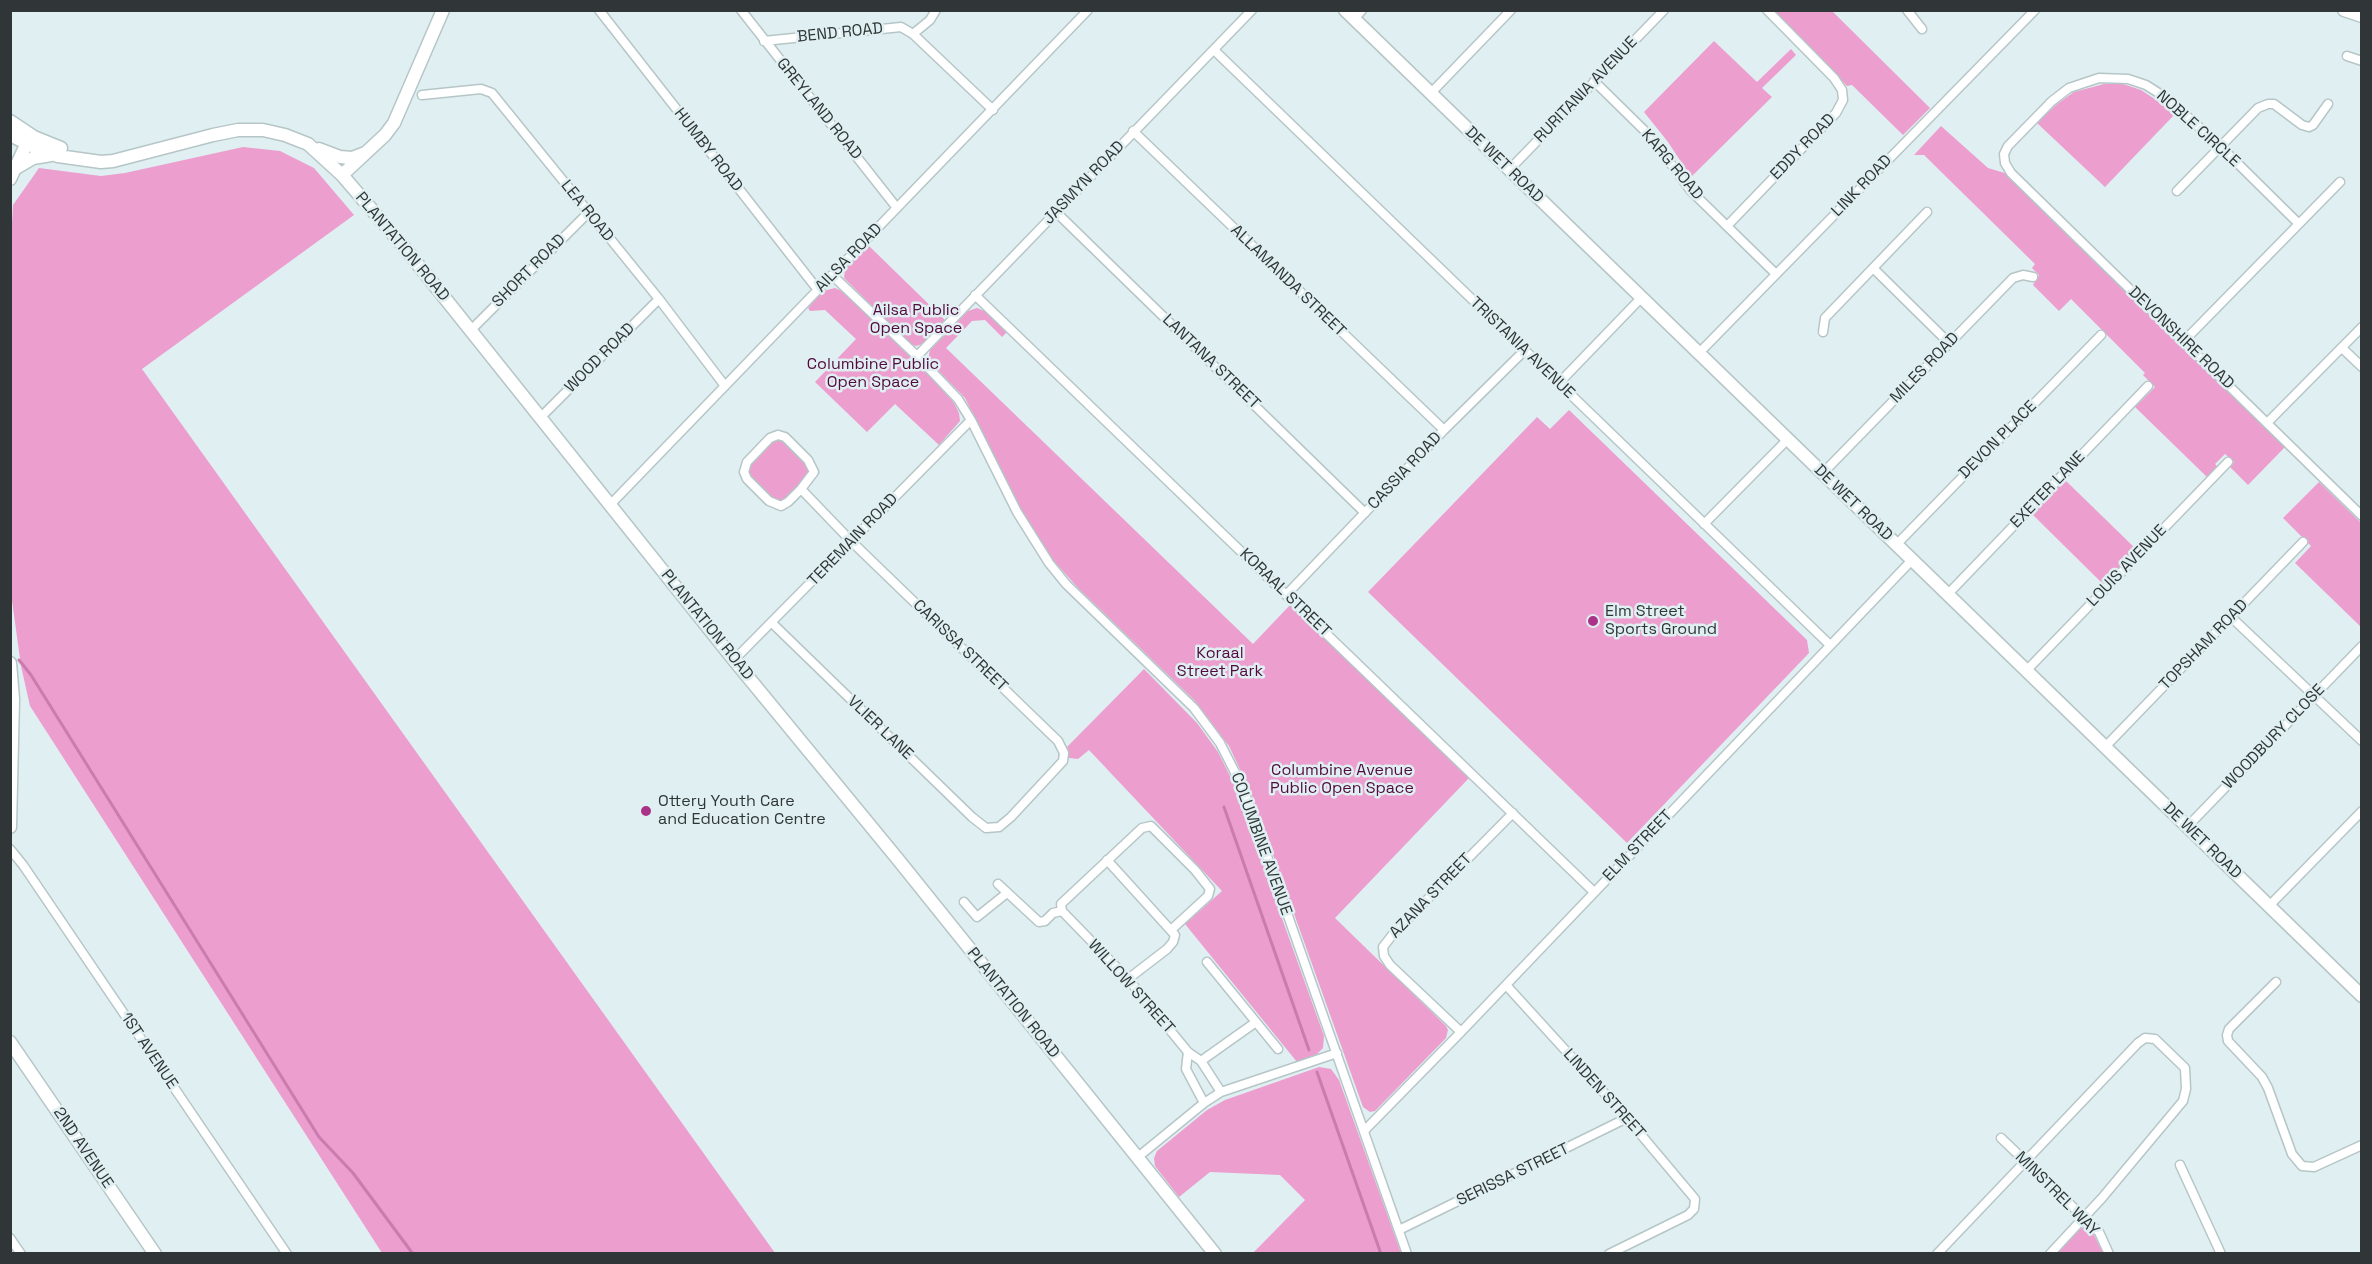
<!DOCTYPE html>
<html>
<head>
<meta charset="utf-8">
<style>
  body { margin:0 }
  #map { position:relative; width:2372px; height:1264px; overflow:hidden; background:#e0eff1; font-family:"Space Grotesk",sans-serif }
  canvas { display:block }
  .frame { position:absolute; inset:0; border:12px solid #303637; pointer-events:none }
</style>
</head>
<body>
<div id="map">
<canvas width="2372" height="1264"></canvas>
<div class="frame"></div>
</div>
<script>
const g = document.querySelector('canvas').getContext('2d');
g.lineJoin = 'round';
function fillPath(path, color) {
  g.fillStyle = color;
  g.fill(path, 'evenodd');
}
function toPath(rows) {
  const path = new Path2D();
  for (const r of rows) {
    path.moveTo(r[0], r[1]);
    for (let i = 2; i < r.length; i += 2) path.lineTo(r[i], r[i + 1]);
  }
  return path;
}
function strokePath(path, color, width, dash) {
  g.strokeStyle = color;
  g.lineWidth = width;
  g.lineCap = dash ? 'butt' : 'round';
  g.setLineDash(dash || []);
  g.stroke(path);
}
function write(font, color, halo, rows, align = 'center') {
  g.font = font + ' "Space Grotesk",sans-serif';
  g.lineWidth = 5;
  g.setLineDash([]);
  g.textBaseline = 'middle';
  g.strokeStyle = halo;
  g.fillStyle = color;
  for (const [text, x, y, turn = 0] of rows) {
    g.save();
    g.translate(x, y);
    g.rotate((+turn || 0) * Math.PI / 180);
    g.textAlign = isNaN(turn) ? turn : align;
    if (halo) g.strokeText(text, 0, 0);
    g.fillText(text, 0, 0);
    g.restore();
  }
}
fillPath(toPath([
  [1773,11,1832,11,1930,108,1903,135,1852,85,1847,86],
  [1714,41,1757,82,1791,49,1796,55,1762,88,1772,97,1691,177,1668,142,1644,112],
  [2104,84,2123,84,2141,90,2176,113,2105,187,2037,123,2057,104,2074,92],
  [1941,126,1988,168,2008,174,2200,362,2285,447,2248,485,2230,467,2234,462,2225,454,2215,464,2218,467,2208,478,2135,407,2155,387,2143,375,2145,373,2071,299,2059,311,2033,285,2039,275,2032,268,2035,264,1924,155,1914,155],
  [243,147,280,151,314,168,354,215,142,369,775,1253,382,1253,30,706,21,666,10,586,10,263,13,205,39,168,101,176,125,173],
  [868,245,945,320,922,344,916,346,910,344,844,278,845,269],
  [835,288,842,291,865,313,935,381,954,403,959,413,960,421,939,445,895,404,867,432,815,382,856,339,825,310,810,311,808,308,823,291],
  [977,308,987,312,1007,332,1002,337,985,320,972,321,946,348,1253,644,1290,605,1469,778,1335,918,1446,1026,1448,1030,1446,1038,1375,1111,1370,1112,1363,1107,1251,793,1229,746,1194,700,1079,589,1053,560,1021,511,965,398,928,360,930,350,968,311],
  [1569,410,1807,640,1809,653,1627,843,1368,592,1537,417,1550,429],
  [778,440,785,443,807,463,810,471,807,478,786,499,779,502,773,500,750,478,748,472,751,464,773,442],
  [2064,479,2137,550,2104,585,2032,514],
  [2319,482,2361,523,2361,627,2295,563,2311,546,2283,518],
  [1144,669,1197,723,1218,752,1234,784,1324,1036,1323,1048,1316,1055,1297,1062,1185,924,1222,891,1089,750,1078,759,1069,758,1067,747],
  [1319,1067,1331,1069,1339,1080,1401,1253,1253,1253,1305,1200,1280,1175,1210,1172,1179,1197,1155,1166,1154,1158,1157,1151,1207,1110,1225,1100],
  [2084,1227,2093,1233,2103,1253,2055,1254,2078,1230]
]), '#ec9ecf');
strokePath(toPath([
  [19,660,31,675,319,1137,353,1173,413,1254],
  [1224,807,1309,1050],
  [1317,1072,1381,1254]
]), '#cb7bae', 3);
const street = toPath([
  [599,10,818,290],
  [741,10,897,208],
  [1907,10,1922,29],
  [1354,19,1362,10],
  [913,34,930,20,936,10],
  [764,41,901,27,913,34,993,110],
  [1214,50,1830,645],
  [2347,56,2362,61],
  [1594,81,1651,137,1691,191,1776,274],
  [1430,94,1511,10],
  [422,95,481,89,492,93,659,299,725,386],
  [1133,131,1444,430],
  [1509,170,1664,10],
  [2177,191,2258,108,2268,104,2274,104,2302,125,2309,127,2313,125,2328,104],
  [1056,212,1365,513],
  [2298,223,2220,146,2168,99,2146,85,2128,79,2099,78,2069,88,2052,101,2008,146,2004,154,2005,163,2011,173,2362,516],
  [1727,226,1836,113,1843,100,1842,90,1834,78,1767,10],
  [1873,268,1949,343],
  [832,275,917,356,958,399,971,420,1017,512,1049,563,1066,584,1194,708,1220,743,1243,788,1407,1254],
  [975,295,1594,892],
  [471,330,588,213],
  [1823,332,1825,318,1927,212],
  [2184,341,2340,182],
  [2342,348,2362,367],
  [1698,354,2035,10],
  [917,356,1252,10],
  [1559,383,1641,298],
  [540,418,659,299],
  [2267,423,2362,327],
  [778,435,785,437,808,460,814,472,801,489,788,502,781,506,769,501,747,479,744,472,747,462,770,438,778,435],
  [1822,474,2013,278,2023,275,2033,277],
  [610,505,1088,10],
  [1704,524,1787,440],
  [1896,545,2101,335],
  [1287,594,1444,430,1525,350],
  [1948,594,2148,386],
  [2231,617,2362,741],
  [772,623,972,817,986,828,999,827,1011,817,1063,761,1064,753,1058,741,851,541,801,489],
  [734,660,971,420],
  [2027,670,2228,462],
  [2105,747,2303,542],
  [2187,827,2362,646],
  [10,849,23,865,287,1254],
  [1107,860,1175,935,1173,942,1167,949,1128,979],
  [998,884,1039,922,1045,921,1053,913,1062,911],
  [964,902,977,917,1007,893],
  [2269,906,2362,811],
  [1172,929,1208,896,1210,889,1195,870,1151,826,1142,828,1061,904,1062,911,1128,979,1188,1052,1201,1061,1221,1092],
  [1207,962,1278,1049],
  [2276,982,2229,1029,2227,1035,2228,1041,2262,1077,2268,1088,2292,1154,2302,1166,2314,1167,2362,1145],
  [1506,985,1627,1118,1695,1199,1694,1209,1688,1215,1609,1254],
  [1461,1032,1390,965,1384,956,1383,947,1393,934,1513,813],
  [1188,1052,1186,1069,1204,1103],
  [1201,1061,1256,1022],
  [1364,1131,1461,1032,1912,560],
  [2001,1138,2099,1232,2109,1254],
  [1138,1157,1204,1103,1221,1092,1337,1053],
  [2180,1165,2221,1254],
  [1399,1230,1627,1118],
  [10,1238,21,1254],
  [1937,1254,2138,1043,2145,1038,2155,1039,2185,1068,2186,1089,2183,1101,2102,1198,2050,1254]
]);
const secondary = toPath([
  [1345,10,2362,996],
  [2344,10,2362,16],
  [10,121,34,137,61,148],
  [10,135,36,148,58,156,101,162,113,161,213,135,238,130,263,130,285,135,308,144,342,175,404,247,734,660,896,857,1215,1254],
  [319,149,340,157,352,158,365,153],
  [16,168,33,158,51,155],
  [342,175,385,135,394,123,443,10],
  [10,179,27,143,32,138],
  [10,663,13,699,10,827],
  [10,1042,155,1254]
]);
strokePath(street, '#b6c6c7', 11);
strokePath(secondary, '#b6c6c7', 15);
strokePath(street, '#fff', 8);
strokePath(secondary, '#fff', 12);
for (const [x, y, r, color] of [
  [1593,621,6,"#aa3288"],
  [646,811,6,"#aa3288"]
]) {
  const dot = new Path2D();
  dot.arc(x, y, r, 0, 2 * Math.PI);
  g.fillStyle = color;
  g.fill(dot);
  strokePath(dot, '#e0eff1', 2);
}
write('16px', '#303637', '#e0eff1', [
  ["BEND ROAD",840,33,-6],
  ["RURITANIA AVENUE",1586,90,-46],
  ["GREYLAND ROAD",819,109,51],
  ["NOBLE CIRCLE",2198,129,42],
  ["EDDY ROAD",1803,147,-46],
  ["HUMBY ROAD",708,150,52],
  ["DE WET ROAD",1504,165,44],
  ["KARG ROAD",1672,165,50],
  ["JASMYN ROAD",1084,183,-46],
  ["LINK ROAD",1862,186,-46],
  ["LEA ROAD",587,211,51],
  ["PLANTATION ROAD",402,247,50],
  ["AILSA ROAD",849,258,-46],
  ["SHORT ROAD",529,271,-45],
  ["ALLAMANDA STREET",1288,281,44],
  ["DEVONSHIRE ROAD",2181,338,44],
  ["TRISTANIA AVENUE",1522,348,44],
  ["WOOD ROAD",600,358,-45],
  ["LANTANA STREET",1211,362,44],
  ["MILES ROAD",1925,368,-46],
  ["DEVON PLACE",1998,440,-45],
  ["CASSIA ROAD",1405,471,-47],
  ["EXETER LANE",2048,490,-46],
  ["DE WET ROAD",1853,503,44],
  ["TEREMAIN ROAD",853,540,-46],
  ["LOUIS AVENUE",2127,566,-46],
  ["KORAAL STREET",1285,593,44],
  ["PLANTATION ROAD",707,625,51],
  ["TOPSHAM ROAD",2204,645,-46],
  ["CARISSA STREET",960,646,44],
  ["VLIER LANE",880,728,44],
  ["WOODBURY CLOSE",2274,737,-46],
  ["DE WET ROAD",2202,841,44],
  ["COLUMBINE AVENUE",1261,844,70],
  ["ELM STREET",1638,846,-46],
  ["AZANA STREET",1431,896,-46],
  ["WILLOW STREET",1131,987,48],
  ["PLANTATION ROAD",1013,1003,51],
  ["1ST AVENUE",149,1051,56],
  ["LINDEN STREET",1604,1094,48],
  ["2ND AVENUE",83,1148,56],
  ["SERISSA STREET",1513,1175,-26],
  ["MINSTREL WAY",2057,1194,45]
]);
write('16px', '#530a3f', '#e0eff1', [
  ["Ailsa Public",916,311],
  ["Open Space",916,329],
  ["Columbine Public",873,365],
  ["Open Space",873,383],
  ["Koraal",1220,654],
  ["Street Park",1220,672],
  ["Columbine Avenue",1342,771],
  ["Public Open Space",1342,789]
]);
write('16px', '#303637', '#e0eff1', [
  ["Elm Street",1605,612],
  ["Sports Ground",1605,630],
  ["Ottery Youth Care",658,802],
  ["and Education Centre",658,820]
], 'left');
</script>
</body>
</html>
